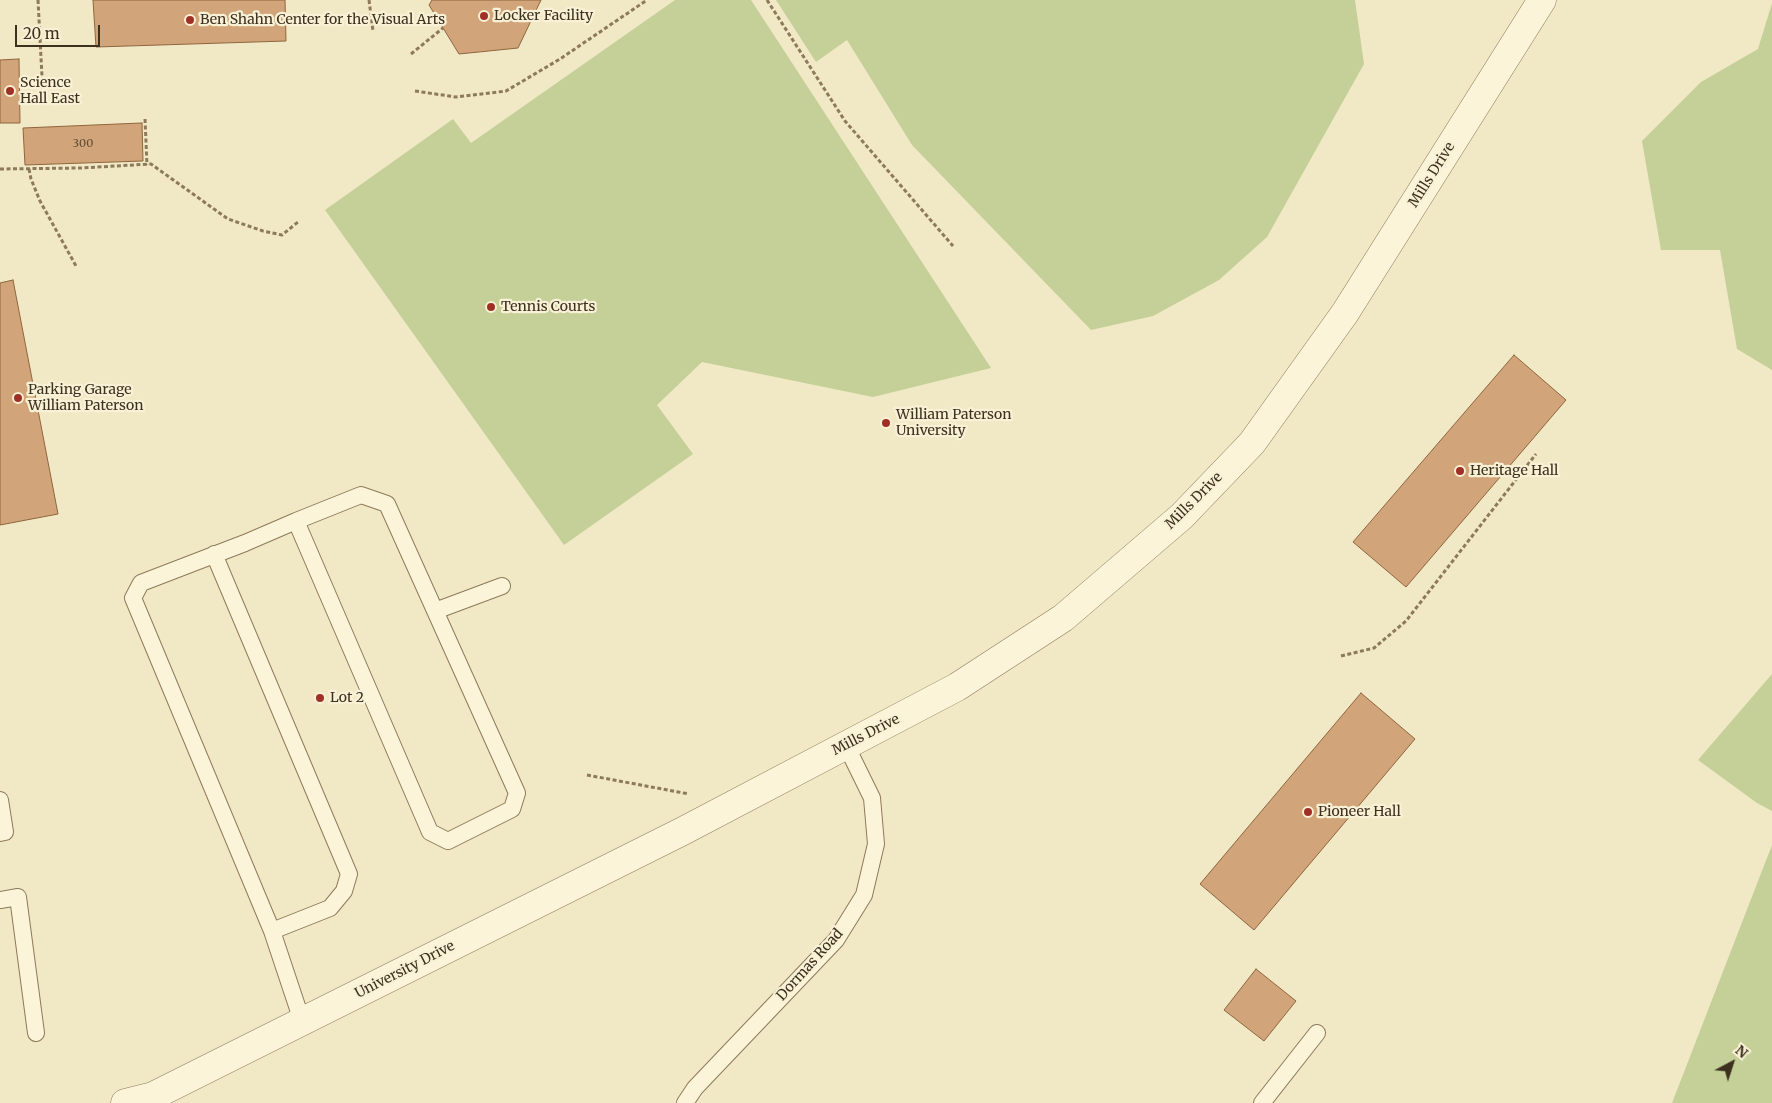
<!DOCTYPE html>
<html>
<head>
<meta charset="utf-8">
<style>
  body { margin:0 }
  #map { position:relative; width:1772px; height:1103px; overflow:hidden; background:#f1e8c5; font-family:Merriweather,serif }
  canvas { display:block }
  .north { position:absolute; left:1707px; top:1038px; width:50px; height:50px; -webkit-text-stroke:4px #f8f1d5; paint-order:stroke; rotate:40deg; font-size:14px; font-weight:700; line-height:20px; text-align:center; color:#3c301e }
  .north::after { content:''; display:block; margin:auto; width:18px; height:22px; background:#3c301e; clip-path:polygon(50% 0,100% 100%,50% 72%,0 100%) }
  .scale { position:absolute; left:15px; top:25px; width:85px; height:22px; box-sizing:border-box; border:2px solid #3c301e; border-top:0; padding-left:6px; font-size:15px; line-height:18px; white-space:nowrap; color:#3c301e; -webkit-text-stroke:4px #f8f1d5; paint-order:stroke }
</style>
</head>
<body>
<div id="map">
<canvas width="1772" height="1103"></canvas>
<div class="north">N</div>
<div class="scale">20 m</div>
</div>
<script>
const g = document.querySelector('canvas').getContext('2d');
g.lineJoin = 'round';
function fillPath(path, color) {
  g.fillStyle = color;
  g.fill(path, 'evenodd');
}
function toPath(rows) {
  const path = new Path2D();
  for (const r of rows) {
    path.moveTo(r[0], r[1]);
    for (let i = 2; i < r.length; i += 2) path.lineTo(r[i], r[i + 1]);
  }
  return path;
}
function strokePath(path, color, width, dash) {
  g.strokeStyle = color;
  g.lineWidth = width;
  g.lineCap = dash ? 'butt' : 'round';
  g.setLineDash(dash || []);
  g.stroke(path);
}
function write(font, color, halo, rows, align = 'center') {
  g.font = font + ' Merriweather,serif';
  g.lineWidth = 4.5;
  g.setLineDash([]);
  g.textBaseline = 'middle';
  g.strokeStyle = halo;
  g.fillStyle = color;
  for (const [text, x, y, turn = 0] of rows) {
    g.save();
    g.translate(x, y);
    g.rotate((+turn || 0) * Math.PI / 180);
    g.textAlign = isNaN(turn) ? turn : align;
    if (halo) g.strokeText(text, 0, 0);
    g.fillText(text, 0, 0);
    g.restore();
  }
}
fillPath(toPath([
  [675,0,751,0,991,368,873,397,702,362,657,405,693,454,564,545,325,210,453,119,471,143],
  [776,0,1355,0,1364,64,1267,237,1219,280,1153,316,1091,330,912,145,847,40,816,62],
  [1772,3,1772,370,1737,349,1720,250,1661,250,1642,141,1701,82,1758,49],
  [1772,674,1772,811,1757,803,1698,760],
  [1772,845,1772,1103,1672,1103]
]), '#c4d098');
const building = toPath([
  [93,0,285,0,286,41,96,47,93,0],
  [432,0,541,0,518,48,459,54,429,5,432,0],
  [19,59,20,123,0,123,0,60,19,59],
  [142,123,143,161,25,165,23,128,142,123],
  [13,280,58,514,0,525,0,283,13,280],
  [1514,355,1566,400,1406,587,1353,542,1514,355],
  [1361,693,1415,739,1254,930,1200,884,1361,693],
  [1256,969,1296,1001,1264,1041,1224,1010,1256,969]
]);
fillPath(building, '#d1a579');
strokePath(building, '#8e653e', 1);
const service = toPath([
  [296,521,430,832,448,841,512,809,517,793,387,504,361,495,296,521,245,543,141,583,133,598,272,931,302,1021],
  [214,554,349,874,344,891,330,908,272,931],
  [435,611,502,586],
  [0,800,5,832,0,833],
  [0,900,18,897,36,1033],
  [685,1103,695,1088,836,940,864,895,876,844,872,798,846,745],
  [1262,1103,1317,1033]
]);
const minor = toPath([
  [125,1103,153,1096,683,831,957,687,1063,618,1182,516,1252,443,1345,313,1542,0]
]);
strokePath(service, '#8d7a5a', 18);
strokePath(minor, '#8d7a5a', 29);
strokePath(toPath([
  [38,0,43,96],
  [369,0,373,31],
  [767,0,845,121,953,246],
  [411,54,443,28],
  [415,91,456,97,506,91,560,59,647,0],
  [145,119,147,165],
  [0,169,80,168,151,164,228,219,263,231,282,235,298,222],
  [29,169,31,179,40,201,76,266],
  [1341,656,1374,648,1406,621,1536,454],
  [587,775,689,794]
]), '#8d7a5a', 3, [4, 2.5]);
strokePath(service, '#fbf4d9', 16);
strokePath(minor, '#fbf4d9', 28);
for (const [x, y, r, color] of [
  [484,16,5,"#a03026"],
  [190,20,5,"#a03026"],
  [10,91,5,"#a03026"],
  [491,307,5,"#a03026"],
  [18,398,5,"#a03026"],
  [886,423,5,"#a03026"],
  [1460,471,5,"#a03026"],
  [320,698,5,"#a03026"],
  [1308,812,5,"#a03026"]
]) {
  const dot = new Path2D();
  dot.arc(x, y, r, 0, 2 * Math.PI);
  g.fillStyle = color;
  g.fill(dot);
  strokePath(dot, '#f8f1d5', 2);
}
write('11px', '#614d35', null, [
  ["300",83,144]
]);
write('14px', '#3c301e', '#f8f1d5', [
  ["Locker Facility",494,16],
  ["Ben Shahn Center for the Visual Arts",200,20],
  ["Science",20,83],
  ["Hall East",20,99],
  ["Tennis Courts",501,307],
  ["Parking Garage",28,390],
  ["William Paterson",28,406],
  ["William Paterson",896,415],
  ["University",896,431],
  ["Heritage Hall",1470,471],
  ["Lot 2",330,698],
  ["Pioneer Hall",1318,812]
], 'left');
write('14px', '#3c301e', '#f8f1d5', [
  ["Mills Drive",1432,175,-58],
  ["Mills Drive",1194,501,-45],
  ["Mills Drive",866,735,-27],
  ["Dormas Road",810,965,-48],
  ["University Drive",405,970,-27]
]);
</script>
</body>
</html>
